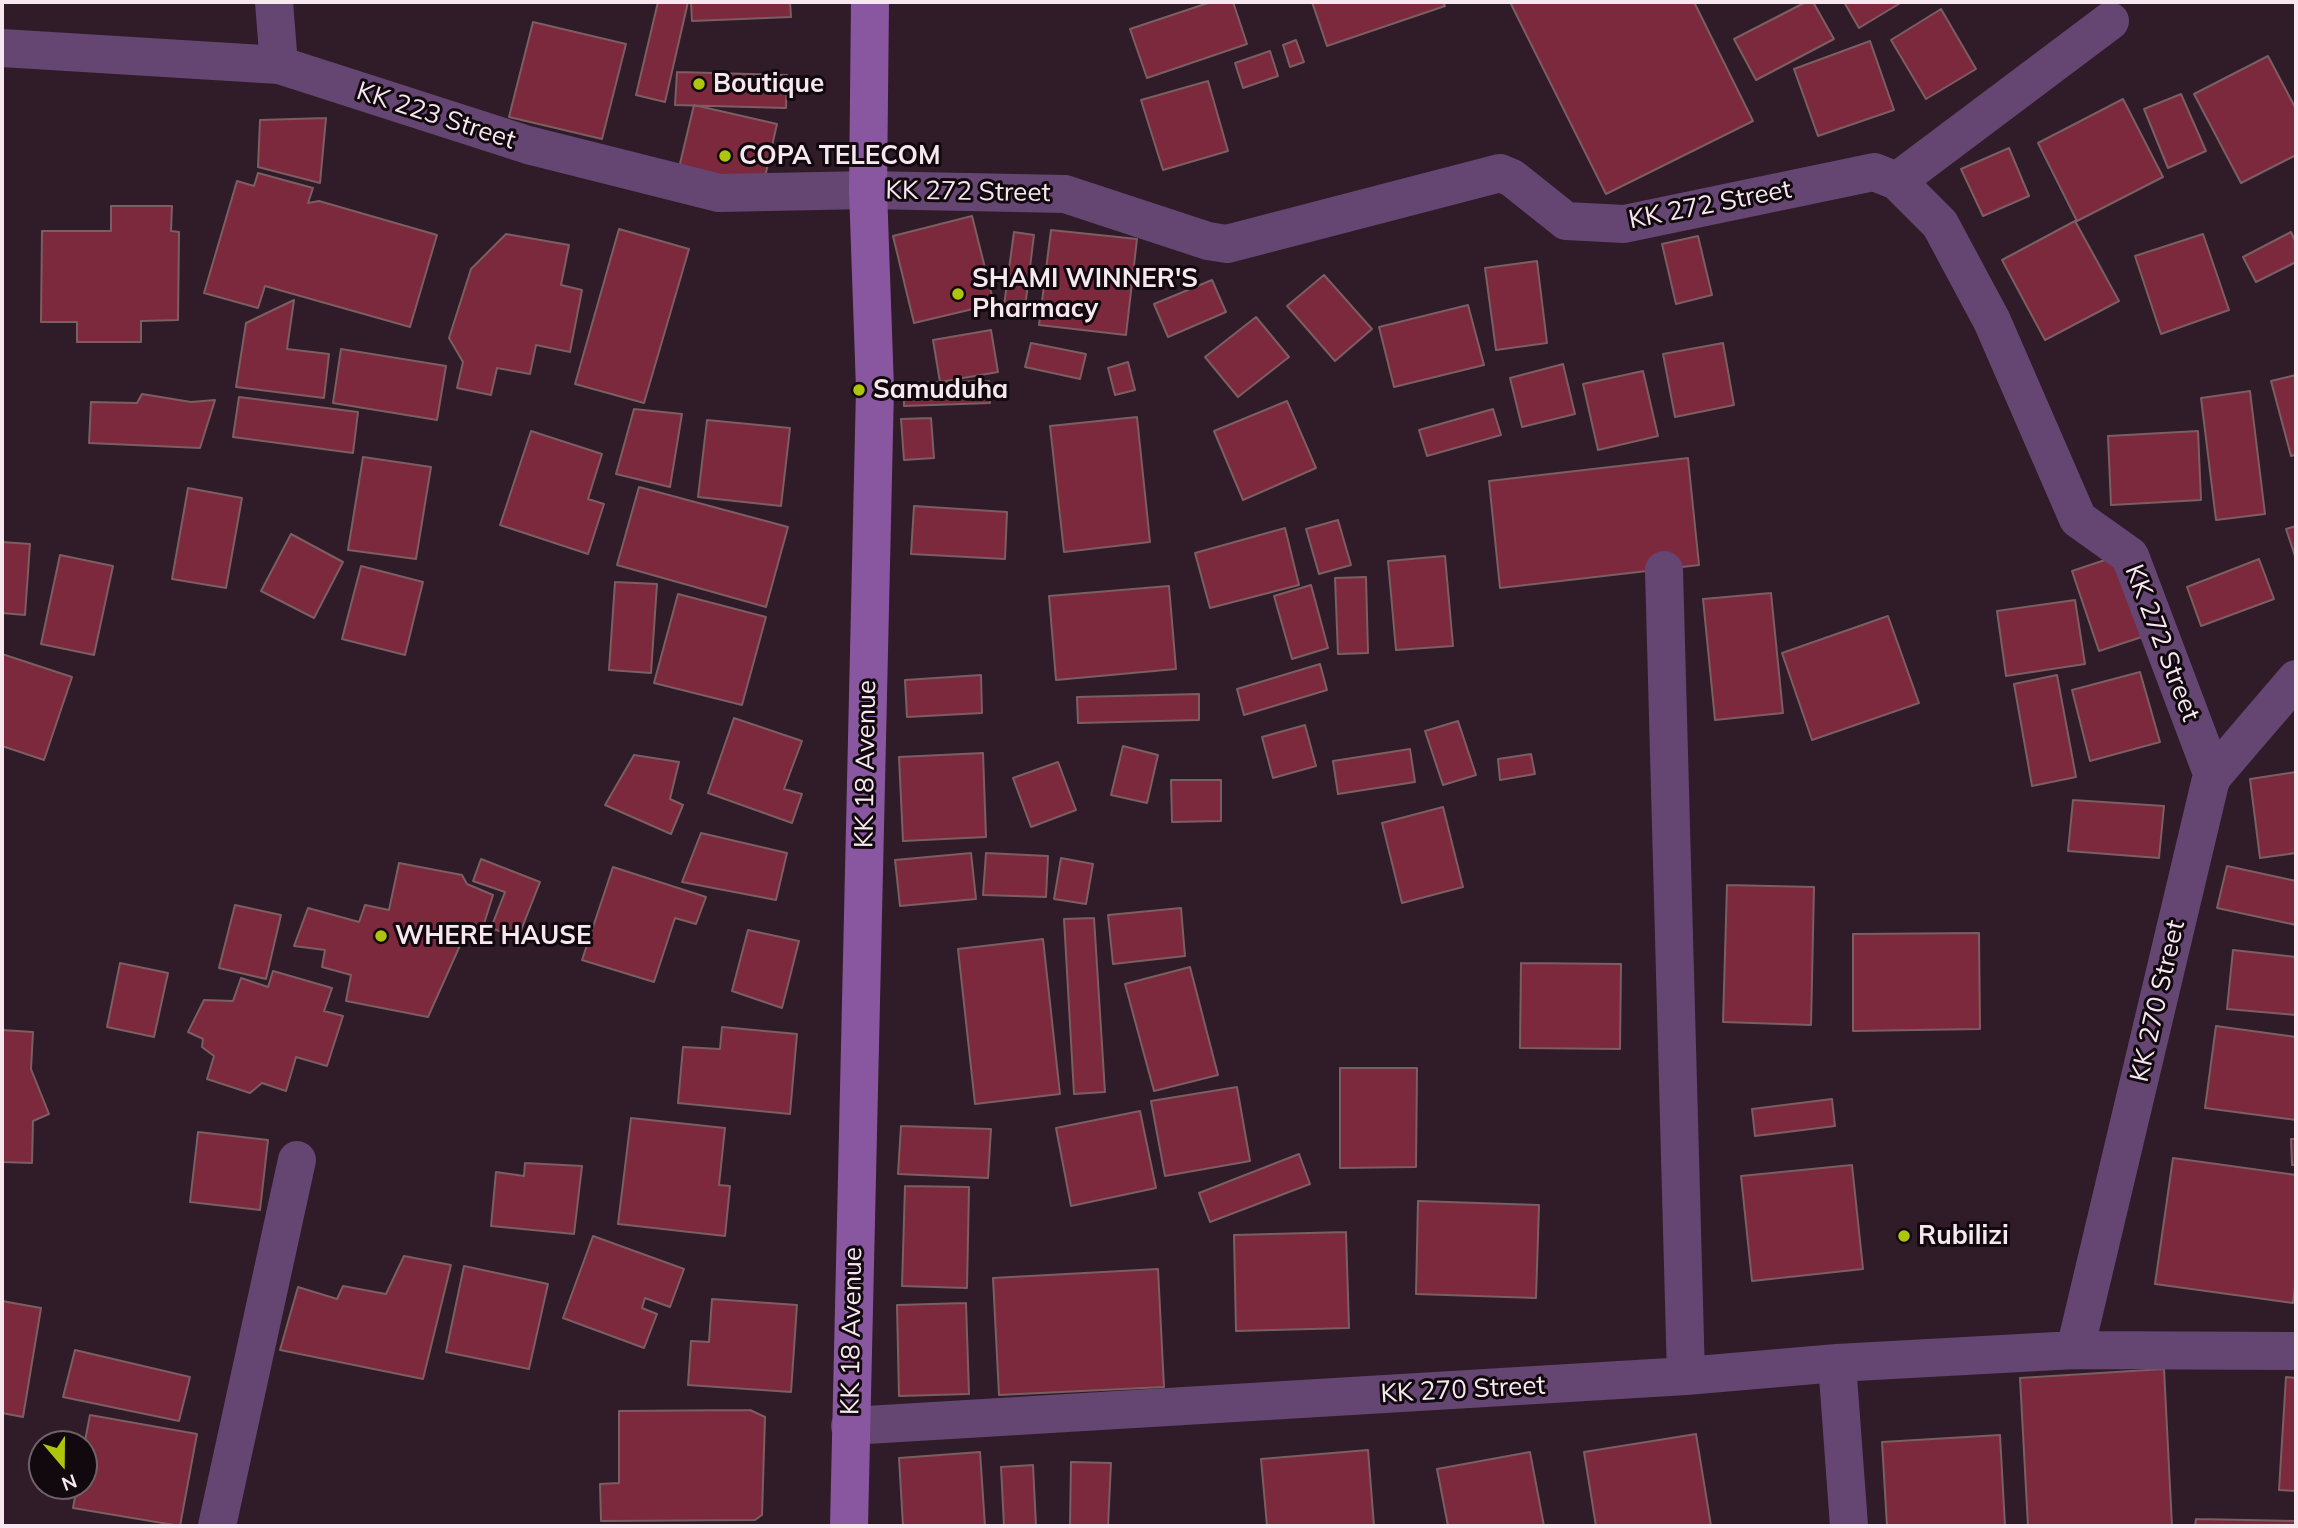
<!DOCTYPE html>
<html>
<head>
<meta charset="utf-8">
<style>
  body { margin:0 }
  #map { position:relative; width:2298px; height:1528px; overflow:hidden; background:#301b28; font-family:Mulish,sans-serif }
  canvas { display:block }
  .frame { position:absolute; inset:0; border:4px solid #f7e8f0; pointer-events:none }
  .north { position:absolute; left:28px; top:1430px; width:70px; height:70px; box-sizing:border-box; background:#12090f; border:2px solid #6e6269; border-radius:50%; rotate:160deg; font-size:19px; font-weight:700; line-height:28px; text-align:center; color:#f7e8f0 }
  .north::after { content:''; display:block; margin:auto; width:24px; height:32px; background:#adc60d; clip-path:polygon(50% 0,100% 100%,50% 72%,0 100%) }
</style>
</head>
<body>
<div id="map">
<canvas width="2298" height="1528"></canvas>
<div class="frame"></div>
<div class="north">N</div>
</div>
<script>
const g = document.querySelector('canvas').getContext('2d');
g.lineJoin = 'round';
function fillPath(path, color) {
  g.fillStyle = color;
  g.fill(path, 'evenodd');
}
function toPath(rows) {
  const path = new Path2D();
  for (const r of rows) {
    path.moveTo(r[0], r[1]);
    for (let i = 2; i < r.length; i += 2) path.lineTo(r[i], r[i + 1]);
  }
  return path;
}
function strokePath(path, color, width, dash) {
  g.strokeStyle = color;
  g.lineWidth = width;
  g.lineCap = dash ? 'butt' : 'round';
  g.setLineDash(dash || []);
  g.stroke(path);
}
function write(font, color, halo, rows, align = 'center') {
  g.font = font + ' Mulish,sans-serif';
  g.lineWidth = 6;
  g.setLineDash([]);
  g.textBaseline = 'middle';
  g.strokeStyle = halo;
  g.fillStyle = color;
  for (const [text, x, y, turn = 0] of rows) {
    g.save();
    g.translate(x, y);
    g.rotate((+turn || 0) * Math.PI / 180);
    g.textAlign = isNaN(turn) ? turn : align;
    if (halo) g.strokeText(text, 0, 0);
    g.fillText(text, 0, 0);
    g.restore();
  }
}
const building = toPath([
  [658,2,688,2,665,102,636,95,658,2],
  [691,2,790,2,791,17,692,21,691,2],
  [1211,2,1233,2,1247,44,1147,78,1130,29,1211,2],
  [1312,2,1443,2,1445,6,1327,46,1312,2],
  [1510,2,1694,2,1753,121,1606,194,1510,2],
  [1806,2,1813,2,1834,39,1756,80,1734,39,1806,2],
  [1844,2,1902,2,1859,28,1844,2],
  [1941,9,1976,69,1926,99,1891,40,1941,9],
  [533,22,626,44,602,139,509,117,533,22],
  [1296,40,1304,62,1290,67,1283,45,1296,40],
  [1870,41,1894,110,1818,136,1794,69,1870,41],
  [1270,51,1278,76,1243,88,1235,63,1270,51],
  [2268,56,2296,109,2296,155,2241,183,2194,94,2268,56],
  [677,72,787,75,786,108,675,105,677,72],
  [1208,81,1228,151,1163,170,1141,100,1208,81],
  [2181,94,2206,151,2168,168,2144,109,2181,94],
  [2123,99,2163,177,2077,221,2038,143,2123,99],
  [694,105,777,124,762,190,678,172,694,105],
  [326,118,320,183,258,167,260,120,326,118],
  [2009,148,2029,196,1983,216,1961,169,2009,148],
  [258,173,313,188,308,203,319,201,437,235,410,327,265,286,258,308,204,293,237,181,254,186,258,173],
  [111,206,172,206,171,231,179,232,178,320,141,321,141,342,77,342,77,322,41,322,42,231,111,231,111,206],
  [972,216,994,304,914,323,893,236,972,216],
  [2075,221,2119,301,2045,340,2002,260,2075,221],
  [619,229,689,249,644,403,575,384,619,229],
  [1051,230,1137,239,1126,335,1039,325,1051,230],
  [1014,232,1034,235,1024,316,1003,313,1014,232],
  [2291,232,2296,243,2296,262,2256,282,2243,257,2291,232],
  [506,234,569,245,561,285,582,290,570,352,536,345,530,374,497,368,491,395,457,388,463,362,449,338,471,269,506,234],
  [2203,234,2229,310,2161,334,2135,256,2203,234],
  [1698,236,1712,295,1676,304,1662,244,1698,236],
  [1537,261,1547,343,1496,350,1485,268,1537,261],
  [1324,275,1372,329,1335,361,1287,306,1324,275],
  [1212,280,1226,312,1168,337,1154,304,1212,280],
  [294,300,287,349,329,354,324,398,236,387,246,323,294,300],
  [1468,305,1484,365,1394,387,1379,327,1468,305],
  [1256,317,1289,357,1238,397,1205,357,1256,317],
  [991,330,998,372,940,382,933,340,991,330],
  [1031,343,1086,354,1080,379,1025,367,1031,343],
  [1723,343,1734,405,1675,417,1663,354,1723,343],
  [341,349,446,366,437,420,333,403,341,349],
  [1128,362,1135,390,1115,395,1108,368,1128,362],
  [1563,364,1575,414,1522,427,1510,378,1563,364],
  [1643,371,1658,436,1598,450,1583,384,1643,371],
  [2296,375,2296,455,2291,456,2271,381,2296,375],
  [989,381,990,403,904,406,904,383,989,381],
  [2250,391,2265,514,2216,520,2201,398,2250,391],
  [142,394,191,402,215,400,200,448,89,443,91,402,137,403,142,394],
  [239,397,358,412,353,453,233,437,239,397],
  [1287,401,1316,468,1243,500,1214,431,1287,401],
  [634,409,682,414,670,487,616,474,634,409],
  [1493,409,1501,435,1427,456,1419,430,1493,409],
  [1137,417,1150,542,1064,552,1050,426,1137,417],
  [931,418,934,458,904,460,901,419,931,418],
  [707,420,790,428,781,506,698,497,707,420],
  [531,431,602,454,588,499,604,504,588,554,500,525,531,431],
  [2198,431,2201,500,2111,505,2108,436,2198,431],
  [363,457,431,467,416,559,348,550,363,457],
  [1688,458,1699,565,1500,588,1489,481,1688,458],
  [639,487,788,527,766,607,617,565,639,487],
  [188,488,242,498,226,588,172,579,188,488],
  [914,506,1007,512,1005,559,911,554,914,506],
  [1338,520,1351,565,1319,574,1306,529,1338,520],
  [2296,526,2296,559,2286,529,2296,526],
  [1285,528,1299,585,1210,608,1195,553,1285,528],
  [291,534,343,562,314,618,261,591,291,534],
  [2,542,30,544,25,615,2,613,2,542],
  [60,555,113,566,94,655,41,644,60,555],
  [2120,555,2148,635,2099,651,2072,571,2120,555],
  [1445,556,1453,646,1396,650,1388,561,1445,556],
  [2259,559,2274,599,2201,626,2187,587,2259,559],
  [361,566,423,582,405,655,342,639,361,566],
  [1366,577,1368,653,1338,654,1335,578,1366,577],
  [615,582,657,584,651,673,609,670,615,582],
  [1311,585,1328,648,1292,659,1274,596,1311,585],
  [1169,586,1176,669,1056,680,1049,596,1169,586],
  [1771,593,1783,713,1715,720,1703,599,1771,593],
  [678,594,766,617,742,705,654,683,678,594],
  [2075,600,2085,664,2006,676,1997,611,2075,600],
  [1888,616,1919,703,1812,740,1782,653,1888,616],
  [2,654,72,677,44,760,2,746,2,654],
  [1320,664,1327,690,1244,715,1237,689,1320,664],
  [2140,672,2160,742,2090,761,2072,690,2140,672],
  [981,675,982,713,907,717,905,680,981,675],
  [2057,675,2076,777,2032,786,2014,684,2057,675],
  [1199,694,1199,720,1078,723,1077,697,1199,694],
  [734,718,802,741,784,789,802,794,792,823,708,793,734,718],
  [1458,721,1476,775,1443,785,1425,731,1458,721],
  [1305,725,1316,766,1273,778,1262,737,1305,725],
  [1123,746,1158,755,1147,803,1111,795,1123,746],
  [1410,749,1415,782,1338,794,1333,761,1410,749],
  [983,753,986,837,903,841,899,757,983,753],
  [1531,754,1535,774,1500,780,1498,759,1531,754],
  [634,755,679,762,670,799,683,805,671,834,605,805,634,755],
  [1058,762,1076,810,1031,827,1013,778,1058,762],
  [2296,772,2296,853,2260,858,2250,779,2296,772],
  [1171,780,1221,780,1221,821,1172,822,1171,780],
  [2073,800,2164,806,2159,858,2068,851,2073,800],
  [1443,807,1463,887,1402,903,1382,823,1443,807],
  [701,833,787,853,776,900,682,882,701,833],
  [971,853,976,899,900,906,895,860,971,853],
  [986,853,1048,856,1046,897,983,895,986,853],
  [1061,858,1093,864,1086,904,1054,899,1061,858],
  [481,859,540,882,518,938,491,928,505,892,473,881,481,859],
  [399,863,462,875,467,884,493,895,483,927,470,923,428,1017,346,1001,351,975,322,967,325,950,294,946,308,908,359,922,365,905,389,910,399,863],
  [2227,866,2296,881,2296,925,2217,908,2227,866],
  [613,867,706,897,696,924,675,918,654,982,582,960,613,867],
  [1727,885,1814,887,1811,1025,1723,1022,1727,885],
  [235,905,281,915,266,979,219,968,235,905],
  [1181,908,1185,956,1113,964,1108,915,1181,908],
  [1094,918,1105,1092,1074,1094,1064,919,1094,918],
  [748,930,799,941,782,1008,732,991,748,930],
  [1979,933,1980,1029,1853,1031,1853,934,1979,933],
  [1043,939,1060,1094,975,1104,958,949,1043,939],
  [2233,950,2296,957,2296,1015,2227,1009,2233,950],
  [120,963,168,973,154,1037,107,1027,120,963],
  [1521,963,1621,964,1620,1049,1520,1048,1521,963],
  [1190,967,1218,1075,1154,1091,1125,984,1190,967],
  [273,971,332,988,324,1011,343,1016,327,1066,296,1057,286,1091,262,1083,250,1093,207,1079,214,1056,202,1047,203,1039,188,1032,204,1000,233,1001,241,978,268,987,273,971],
  [2216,1026,2296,1037,2296,1120,2205,1108,2216,1026],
  [722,1027,797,1034,790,1114,678,1103,683,1047,720,1049,722,1027],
  [2,1030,33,1032,31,1069,49,1114,33,1121,32,1163,2,1162,2,1030],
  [1340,1068,1417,1068,1416,1167,1340,1168,1340,1068],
  [1237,1087,1250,1161,1165,1176,1151,1101,1237,1087],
  [1832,1099,1835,1126,1755,1136,1752,1109,1832,1099],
  [1140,1111,1156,1188,1071,1206,1056,1128,1140,1111],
  [631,1118,725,1128,719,1185,730,1186,725,1236,618,1224,631,1118],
  [901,1126,991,1129,988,1178,898,1174,901,1126],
  [198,1132,268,1140,260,1210,190,1202,198,1132],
  [2291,1139,2296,1139,2296,1165,2292,1165,2291,1139],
  [1299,1154,1310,1184,1210,1222,1199,1193,1299,1154],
  [2173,1158,2296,1175,2296,1277,2293,1303,2155,1284,2173,1158],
  [525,1163,582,1166,574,1234,491,1226,496,1172,524,1176,525,1163],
  [1852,1165,1863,1269,1752,1281,1741,1176,1852,1165],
  [905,1186,969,1187,967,1288,902,1286,905,1186],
  [1418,1201,1539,1205,1536,1298,1416,1294,1418,1201],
  [1346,1232,1349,1328,1236,1331,1234,1235,1346,1232],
  [593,1236,684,1269,670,1307,645,1298,642,1308,657,1314,644,1348,563,1318,593,1236],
  [404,1256,451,1265,423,1379,280,1350,298,1287,337,1299,343,1286,386,1294,404,1256],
  [464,1266,548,1284,529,1369,446,1352,464,1266],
  [1158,1269,1164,1387,999,1395,993,1278,1158,1269],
  [712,1299,797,1305,791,1392,688,1385,691,1341,709,1342,712,1299],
  [2,1301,41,1308,23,1417,2,1413,2,1301],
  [966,1303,969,1394,899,1396,897,1305,966,1303],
  [75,1350,190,1377,179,1421,63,1397,75,1350],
  [2164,1369,2172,1526,2028,1526,2020,1378,2164,1369],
  [2286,1377,2296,1378,2296,1491,2279,1490,2286,1377],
  [750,1410,765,1417,762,1515,755,1520,601,1521,600,1484,619,1483,619,1411,750,1410],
  [90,1415,197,1434,180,1526,73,1508,77,1486,84,1486,84,1446,90,1415],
  [1696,1434,1711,1526,1596,1526,1584,1452,1696,1434],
  [2000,1435,2005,1526,1887,1526,1882,1442,2000,1435],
  [1368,1450,1374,1526,1267,1526,1261,1459,1368,1450],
  [980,1452,985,1526,903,1526,899,1458,980,1452],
  [1530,1452,1544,1526,1448,1526,1437,1469,1530,1452],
  [1071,1462,1111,1463,1108,1526,1070,1526,1071,1462],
  [1033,1465,1036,1526,1004,1526,1001,1467,1033,1465],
  [2196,1519,2296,1521,2296,1526,2195,1526,2196,1519]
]);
fillPath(building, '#7d293d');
strokePath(building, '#7b5e62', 2);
strokePath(toPath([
  [274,2,279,65],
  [2,48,279,65,528,145,719,193,868,190,1065,194,1208,241,1227,244,1500,173,1512,178,1566,221,1624,224,1874,172,1897,181,1940,224,1992,321,2078,519,2130,556,2213,776],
  [1897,181,2110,21],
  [1664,570,1686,1376],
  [2075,1350,2210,783,2213,776,2296,679],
  [1837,1363,1849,1526],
  [850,1426,1686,1376,1837,1363,2075,1350,2296,1351],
  [217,1526,297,1160]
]), '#654672', 38);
strokePath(toPath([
  [849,1526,875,389,868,190,870,2]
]), '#89579f', 38);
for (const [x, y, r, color] of [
  [699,84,7,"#adc60d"],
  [725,156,7,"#adc60d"],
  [958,294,7,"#adc60d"],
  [859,390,7,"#adc60d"],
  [381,936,7,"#adc60d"],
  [1904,1236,7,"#adc60d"]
]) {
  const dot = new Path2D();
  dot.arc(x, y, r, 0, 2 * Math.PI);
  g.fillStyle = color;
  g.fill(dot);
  strokePath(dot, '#12090f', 2.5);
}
write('bold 26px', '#f7e8f0', '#12090f', [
  ["Boutique",713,84],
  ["COPA TELECOM",739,156],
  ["SHAMI WINNER'S",972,279],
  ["Pharmacy",972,309],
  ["Samuduha",873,390],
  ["WHERE HAUSE",395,936],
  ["Rubilizi",1918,1236]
], 'left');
write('26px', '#f7e8f0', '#12090f', [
  ["KK 223 Street",436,116,18],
  ["KK 272 Street",968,192,1],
  ["KK 272 Street",1710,205,-11],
  ["KK 272 Street",2162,643,69],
  ["KK 18 Avenue",866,764,-89],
  ["KK 270 Street",2158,1001,-77],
  ["KK 18 Avenue",852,1331,-89],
  ["KK 270 Street",1463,1390,-3]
]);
</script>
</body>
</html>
